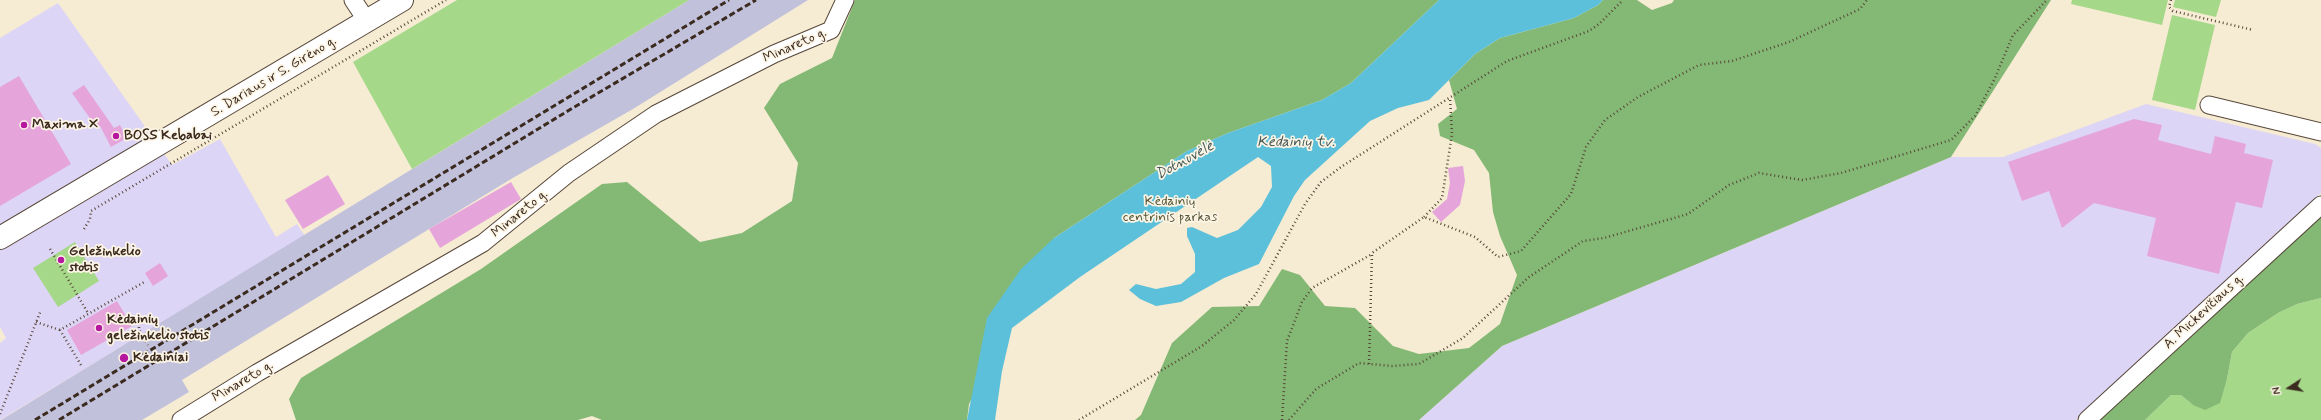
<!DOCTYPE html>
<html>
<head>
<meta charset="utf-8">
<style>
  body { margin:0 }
  #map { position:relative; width:2321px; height:420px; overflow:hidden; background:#f6ebd3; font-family:Mynerve,sans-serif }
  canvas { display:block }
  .north { position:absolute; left:2269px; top:368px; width:40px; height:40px; -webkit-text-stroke:3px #fcf5e5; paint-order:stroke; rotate:258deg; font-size:11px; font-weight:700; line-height:16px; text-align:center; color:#3b2a1e }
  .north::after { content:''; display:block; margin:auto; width:14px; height:18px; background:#3b2a1e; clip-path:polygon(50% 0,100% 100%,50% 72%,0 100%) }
</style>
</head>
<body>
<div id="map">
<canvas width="2321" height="420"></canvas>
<div class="north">N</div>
</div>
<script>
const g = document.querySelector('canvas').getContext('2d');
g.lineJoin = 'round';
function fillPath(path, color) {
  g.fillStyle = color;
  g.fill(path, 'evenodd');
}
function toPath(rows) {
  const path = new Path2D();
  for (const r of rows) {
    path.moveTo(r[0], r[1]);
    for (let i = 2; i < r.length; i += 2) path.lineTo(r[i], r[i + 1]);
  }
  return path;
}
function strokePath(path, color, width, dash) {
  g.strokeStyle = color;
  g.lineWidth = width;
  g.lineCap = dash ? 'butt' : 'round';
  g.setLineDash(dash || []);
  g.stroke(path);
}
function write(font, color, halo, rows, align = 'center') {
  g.font = font + ' Mynerve,sans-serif';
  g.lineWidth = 3.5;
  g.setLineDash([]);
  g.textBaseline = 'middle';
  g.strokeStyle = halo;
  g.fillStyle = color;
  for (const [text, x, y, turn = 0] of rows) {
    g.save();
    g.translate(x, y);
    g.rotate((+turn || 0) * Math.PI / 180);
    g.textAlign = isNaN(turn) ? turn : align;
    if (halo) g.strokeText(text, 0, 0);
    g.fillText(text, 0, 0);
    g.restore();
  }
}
fillPath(toPath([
  [58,3,172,165,220,139,276,237,297,224,305,236,0,420,0,343,6,338,0,327,0,38],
  [2146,104,2315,144,2321,148,2321,193,2076,420,1419,420,1502,346,1951,157,2003,157]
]), '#ddd5f6');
fillPath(toPath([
  [689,0,808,0,633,109,511,179,182,380,189,392,142,420,1,420]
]), '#c2c1dc');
fillPath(toPath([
  [457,0,689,0,412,169,353,62],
  [2072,0,2168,0,2162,25,2071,4],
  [2175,0,2221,0,2216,17,2173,7],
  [2172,15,2215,25,2195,110,2152,100],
  [75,242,99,281,58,307,33,268],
  [2321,298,2321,420,2145,420,2171,395,2181,395,2193,405,2219,403,2227,379,2232,352,2248,333,2278,313,2297,304]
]), '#a5d989');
fillPath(toPath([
  [855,0,1439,0,1351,83,1322,100,1228,133,1187,151,1054,238,969,404,967,420,602,420,592,416,578,420,296,420,289,399,301,378,481,269,602,184,627,182,700,242,742,233,792,201,798,163,764,108,780,84,832,58],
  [1603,0,1637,0,1652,10,1672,3,1674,0,2051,0,1951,157,1502,346,1419,420,1135,420,1141,415,1172,343,1212,307,1259,306,1282,269,1300,275,1325,306,1355,308,1393,346,1419,354,1469,348,1500,324,1517,275,1500,236,1493,212,1489,173,1474,150,1440,136,1438,124,1457,109,1449,80,1475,54,1500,38,1574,18,1598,5],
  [2321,213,2321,298,2297,304,2278,313,2248,333,2232,352,2227,379,2220,403,2205,410,2193,405,2181,395,2171,395,2145,420,2099,420]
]), '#84b975');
fillPath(toPath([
  [1439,0,1603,0,1598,5,1574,18,1500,38,1475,54,1429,100,1398,108,1370,121,1305,180,1294,196,1259,264,1224,278,1181,302,1156,306,1140,299,1129,290,1136,284,1156,289,1181,284,1195,272,1195,254,1187,236,1187,228,1192,227,1217,238,1238,230,1261,207,1272,187,1271,166,1258,157,1080,277,1012,328,1002,371,995,420,967,420,987,318,1021,269,1054,238,1187,151,1228,133,1322,100,1351,83]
]), '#5cc0da');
fillPath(toPath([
  [19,76,71,164,0,206,0,87],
  [84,85,114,128,120,125,127,138,111,147,100,126,97,128,72,93],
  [2134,119,2162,125,2158,140,2211,154,2215,136,2246,144,2244,153,2273,160,2262,208,2236,202,2219,274,2147,256,2156,218,2094,203,2062,228,2049,191,2022,201,2008,162],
  [1463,166,1465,181,1460,205,1441,222,1432,212,1447,199,1450,183,1448,168],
  [328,175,345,204,303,229,285,200],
  [511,182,521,199,440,248,429,229],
  [160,263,168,276,153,286,145,273],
  [117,301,132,326,81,355,67,330]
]), '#e5a5db');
const minor = toPath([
  [353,0,367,21],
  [2209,105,2321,132],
  [181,420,257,373,483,243,569,173,656,114,774,54,831,30,845,0],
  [2087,420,2321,205]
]);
const major = toPath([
  [0,238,402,0]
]);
strokePath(minor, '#574739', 19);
strokePath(major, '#574739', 24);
strokePath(toPath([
  [2171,0,2169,7,2173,11,2253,30],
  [1424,217,1442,198,1452,134,1450,97],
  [84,229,90,219,91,211,446,0],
  [50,249,88,313],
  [139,319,139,330,148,345],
  [36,322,60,330],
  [1369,364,1372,253,1424,217,1475,237,1498,257,1521,251,1571,194,1586,147,1605,120,1638,97,1699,65,1732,61,1789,42,1860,9,1867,0],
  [81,365,60,330,146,281],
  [0,414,41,310],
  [1079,420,1202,346,1234,320,1256,294,1305,204,1321,182,1341,167,1507,61,1589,31,1599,24,1623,0],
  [1282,420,1287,341,1302,302,1312,288,1372,254],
  [1289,420,1316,389,1359,363,1392,366,1419,364,1463,338,1529,277,1583,241,1604,238,1688,214,1729,185,1759,173,1802,180,1841,173,1951,140,1975,116,1995,78,2013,35,2047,0]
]), '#574739', 2.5, [1, 3]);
strokePath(minor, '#fff', 17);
strokePath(major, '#fff', 22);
strokePath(toPath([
  [35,420,729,0],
  [59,420,571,109,756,0]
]), '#3b2a1e', 3, [6, 3]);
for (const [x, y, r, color] of [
  [24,125,4,"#b5179e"],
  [116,136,4,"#b5179e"],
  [61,260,4,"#b5179e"],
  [99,328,4,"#b5179e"],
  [124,358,5,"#b5179e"]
]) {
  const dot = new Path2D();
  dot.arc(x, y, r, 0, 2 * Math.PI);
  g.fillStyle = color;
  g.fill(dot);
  strokePath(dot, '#fcf5e5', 1.5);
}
write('14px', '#3b2a1e', '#fcf5e5', [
  ["Minareto g.",795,46,-24],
  ["S. Dariaus ir S. Girėno g.",274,77,-31],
  ["Minareto g.",520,214,-39],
  ["A. Mickevičiaus g.",2204,312,-43],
  ["Minareto g.",243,382,-31]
]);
write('bold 14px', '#3b2a1e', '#fcf5e5', [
  ["Maxima X",32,125],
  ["BOSS Kebabai",124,136],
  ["Geležinkelio",69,252],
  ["stotis",69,268],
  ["Kėdainių",107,320],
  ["geležinkelio stotis",107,336],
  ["Kėdainiai",133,358]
], 'left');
write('14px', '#565639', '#fcf5e5', [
  ["Kėdainių",1170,202],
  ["centrinis parkas",1170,218]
]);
write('italic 15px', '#455756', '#fcf5e5', [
  ["Kėdainių tv.",1296,143],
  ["Dotnuvėlė",1185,161,-29]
]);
</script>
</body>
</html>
